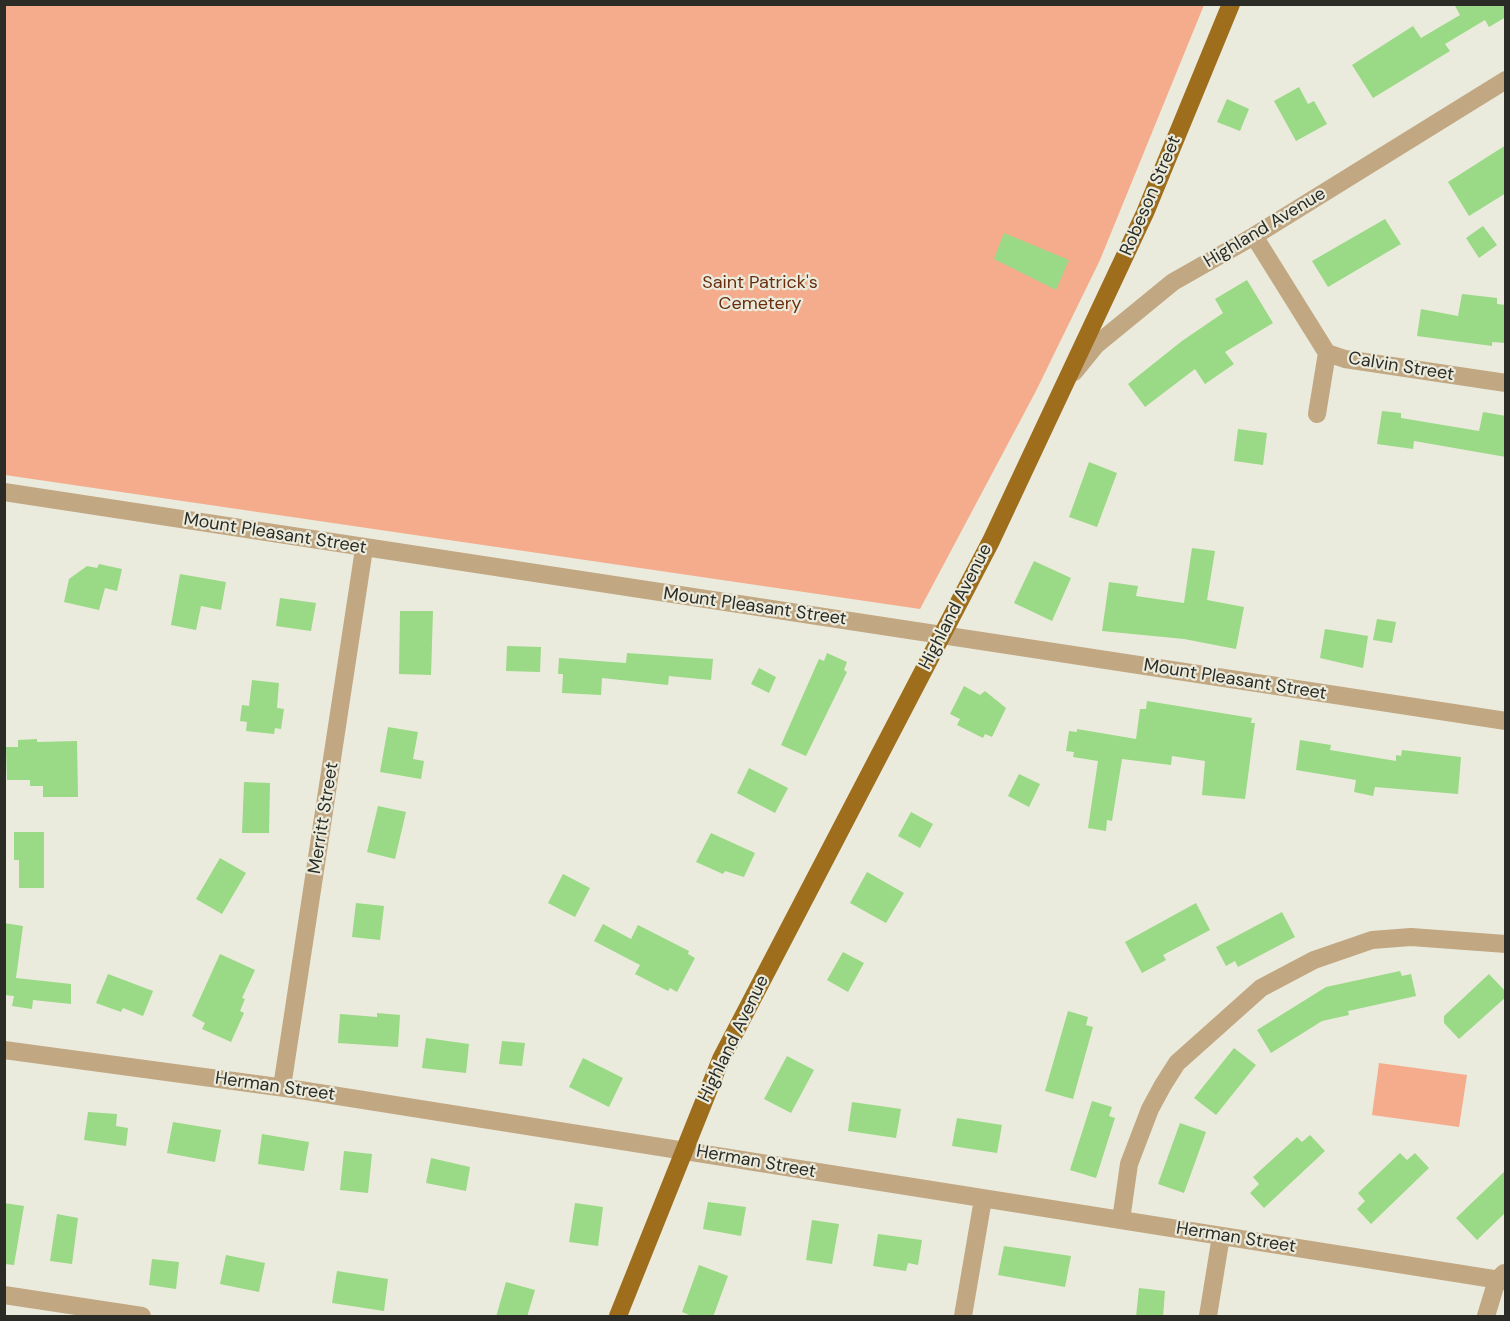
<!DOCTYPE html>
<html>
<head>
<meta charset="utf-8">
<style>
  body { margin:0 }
  #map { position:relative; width:1510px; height:1321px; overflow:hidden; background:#eaebdc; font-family:"DM Sans",sans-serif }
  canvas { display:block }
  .frame { position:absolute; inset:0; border:6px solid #2c2c26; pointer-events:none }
</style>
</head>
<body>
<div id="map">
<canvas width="1510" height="1321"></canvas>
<div class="frame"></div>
</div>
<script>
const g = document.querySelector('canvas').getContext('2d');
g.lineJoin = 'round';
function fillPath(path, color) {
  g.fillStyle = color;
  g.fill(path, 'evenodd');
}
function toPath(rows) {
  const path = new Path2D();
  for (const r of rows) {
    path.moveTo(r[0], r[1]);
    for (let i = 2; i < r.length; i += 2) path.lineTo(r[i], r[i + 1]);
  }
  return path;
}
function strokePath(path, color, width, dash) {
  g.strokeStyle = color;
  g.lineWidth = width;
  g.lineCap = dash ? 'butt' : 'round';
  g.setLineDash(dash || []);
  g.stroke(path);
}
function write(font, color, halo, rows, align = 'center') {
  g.font = font + ' "DM Sans",sans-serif';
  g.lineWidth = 4.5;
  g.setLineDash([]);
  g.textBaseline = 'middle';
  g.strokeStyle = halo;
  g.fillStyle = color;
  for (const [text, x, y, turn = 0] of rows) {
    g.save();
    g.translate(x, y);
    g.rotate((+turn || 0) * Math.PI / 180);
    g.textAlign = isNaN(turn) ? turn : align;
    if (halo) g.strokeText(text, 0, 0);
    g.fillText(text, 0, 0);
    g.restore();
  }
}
fillPath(toPath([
  [5,5,1204,5,1100,260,1036,391,920,609,5,475],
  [1379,1063,1467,1075,1459,1127,1372,1115]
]), '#f4ac8d');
fillPath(toPath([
  [1454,4,1506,4,1506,17,1489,27,1485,20,1445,44,1450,51,1373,98,1352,65,1413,26,1421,38,1460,15],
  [1299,87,1308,104,1314,101,1327,124,1296,141,1274,101],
  [1227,99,1249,109,1240,131,1217,122],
  [1506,145,1506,193,1469,216,1448,182],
  [1385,219,1401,244,1328,287,1312,261],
  [1483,226,1497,245,1479,258,1466,238],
  [1004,233,1069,260,1056,290,994,259],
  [1247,280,1273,323,1225,352,1234,364,1205,384,1195,369,1145,407,1128,384,1182,341,1223,313,1215,299],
  [1462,294,1497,298,1497,304,1506,305,1506,343,1492,342,1492,346,1417,336,1421,309,1458,316],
  [1382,411,1401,413,1401,418,1479,431,1483,412,1506,416,1506,457,1414,441,1413,449,1377,444],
  [1238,429,1267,433,1263,465,1234,461],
  [1089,462,1117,473,1097,527,1069,517],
  [1192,548,1215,551,1207,600,1244,607,1236,649,1184,639,1102,631,1109,582,1138,586,1136,596,1184,603],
  [1034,561,1071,578,1052,621,1014,603],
  [99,564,122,569,117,591,105,588,99,610,64,602,69,579,87,566,97,568],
  [180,574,226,582,221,610,201,606,196,630,171,625],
  [280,598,316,603,311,631,276,626],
  [400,611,433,611,431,675,399,674],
  [1377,619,1396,622,1392,643,1373,640],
  [1325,629,1368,636,1363,668,1320,658],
  [507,646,541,647,540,672,506,671],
  [627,653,713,659,711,680,669,676,668,685,602,678,601,695,562,693,563,674,558,674,559,658,626,663],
  [827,653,847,662,844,670,847,672,806,756,781,745,819,659,824,661],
  [759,668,776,677,769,693,751,684],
  [252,680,279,683,277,708,284,709,281,729,275,728,274,734,246,731,247,722,240,721,242,705,249,706],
  [964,686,980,695,985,691,1006,708,992,737,985,734,983,738,957,725,960,719,950,714],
  [1147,701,1252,718,1251,723,1255,723,1245,799,1202,795,1205,761,1172,756,1171,765,1122,759,1112,821,1107,820,1106,831,1088,828,1098,761,1073,757,1074,752,1066,751,1069,731,1077,732,1077,729,1136,739,1140,709,1146,709],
  [388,727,418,732,413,759,424,761,421,779,380,772],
  [37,739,37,742,77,741,78,797,43,797,43,786,30,786,30,780,7,780,6,747,18,747,18,740],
  [1300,740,1331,745,1330,750,1396,761,1396,755,1401,756,1402,750,1461,757,1458,794,1375,787,1373,796,1354,792,1356,780,1296,770],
  [749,768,788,788,775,813,737,793],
  [1019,774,1040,784,1029,807,1008,796],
  [244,782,270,783,269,833,242,833],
  [378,806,406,812,395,859,367,852],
  [911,812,933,824,920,848,898,836],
  [14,832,44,832,44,888,19,888,19,860,14,860],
  [711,833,755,853,744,877,725,871,723,874,696,862],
  [220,858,246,873,222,914,196,899],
  [867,872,904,893,886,923,850,903],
  [563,874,590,888,575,917,548,903],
  [356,903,384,906,380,940,352,937],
  [1196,903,1210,930,1163,955,1166,960,1142,973,1125,942],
  [1282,912,1295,937,1238,967,1235,961,1226,966,1216,947],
  [4,923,23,926,16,978,71,984,71,1004,33,1000,32,1009,12,1006,14,996,4,995],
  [603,924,631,939,638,925,689,951,688,954,695,958,677,992,670,988,668,991,635,974,640,965,594,941],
  [843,952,864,963,848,992,827,980],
  [220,954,255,970,242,998,245,999,240,1011,244,1013,231,1042,202,1029,205,1023,192,1016],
  [1400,971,1402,976,1411,974,1416,996,1348,1011,1349,1015,1322,1021,1271,1053,1257,1030,1326,987],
  [108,974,153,991,143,1016,123,1008,121,1012,96,1003],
  [1489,974,1506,992,1506,997,1459,1039,1444,1023,1444,1016],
  [1068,1011,1088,1017,1086,1025,1093,1027,1073,1099,1045,1091],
  [377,1013,400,1015,398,1047,338,1043,340,1014,377,1017],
  [426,1038,469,1044,466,1073,422,1068],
  [502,1041,525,1043,522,1066,499,1064],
  [1234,1048,1256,1065,1216,1115,1194,1098],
  [787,1056,814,1070,791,1113,764,1099],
  [583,1058,623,1078,609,1107,569,1087],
  [1092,1101,1112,1107,1109,1116,1115,1118,1096,1178,1070,1170],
  [852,1102,901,1109,896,1138,848,1131],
  [88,1112,117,1114,116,1126,128,1128,126,1146,84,1140],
  [957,1118,1002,1125,997,1153,952,1146],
  [173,1122,221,1130,215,1162,167,1153],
  [1180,1123,1206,1132,1184,1193,1158,1184],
  [262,1134,309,1142,304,1171,258,1164],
  [1310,1135,1325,1151,1264,1208,1250,1193,1259,1184,1253,1177,1297,1137,1302,1142],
  [344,1151,372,1154,368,1193,340,1190],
  [1400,1153,1407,1160,1415,1153,1429,1168,1371,1224,1357,1209,1365,1201,1358,1193],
  [431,1158,470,1167,466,1191,426,1183],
  [1506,1170,1506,1212,1477,1240,1456,1218],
  [708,1202,746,1207,741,1236,703,1229],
  [4,1203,24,1206,14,1265,4,1264],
  [575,1203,603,1207,598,1246,569,1242],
  [57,1214,78,1218,72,1264,50,1261],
  [812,1220,839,1224,832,1264,806,1260],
  [878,1234,922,1240,918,1265,908,1263,906,1271,873,1266],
  [1004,1246,1071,1256,1065,1287,998,1275],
  [226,1255,265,1263,259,1292,220,1284],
  [152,1259,179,1262,176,1289,149,1285],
  [699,1265,728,1276,713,1317,694,1317,682,1312],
  [337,1271,388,1279,384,1311,332,1303],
  [506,1282,535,1290,527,1317,496,1317],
  [1139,1288,1165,1291,1163,1317,1136,1317]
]), '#9ad985');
strokePath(toPath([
  [1254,236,1327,353,1345,359,1506,383],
  [1074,372,1096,345,1173,282,1254,236,1506,80],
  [1317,414,1327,353],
  [4,492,1506,721],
  [4,1050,300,1090,1506,1281],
  [282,1087,364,549],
  [1121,1220,1129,1164,1150,1109,1163,1085,1177,1063,1261,988,1314,960,1372,940,1411,937,1506,944],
  [4,1295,142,1316],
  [963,1316,983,1199],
  [1208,1316,1221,1236],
  [1486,1316,1497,1280,1504,1273]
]), '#c2a783', 18);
strokePath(toPath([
  [618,1316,721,1059,991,541,1145,213,1231,4]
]), '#9e6e1c', 18);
write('18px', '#2c2c26', '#eaebdc', [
  ["Robeson Street",1151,196,-67],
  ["Highland Avenue",1265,228,-31],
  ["Calvin Street",1401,367,9],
  ["Mount Pleasant Street",275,534,9],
  ["Mount Pleasant Street",755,607,8],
  ["Highland Avenue",956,607,-63],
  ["Mount Pleasant Street",1235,680,9],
  ["Merritt Street",324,818,-81],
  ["Highland Avenue",734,1039,-64],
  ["Herman Street",275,1087,8],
  ["Herman Street",756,1162,10],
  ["Herman Street",1236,1238,9]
]);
write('18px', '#6a2e0f', '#eaebdc', [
  ["Saint Patrick's",760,283],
  ["Cemetery",760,304]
]);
</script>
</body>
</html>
